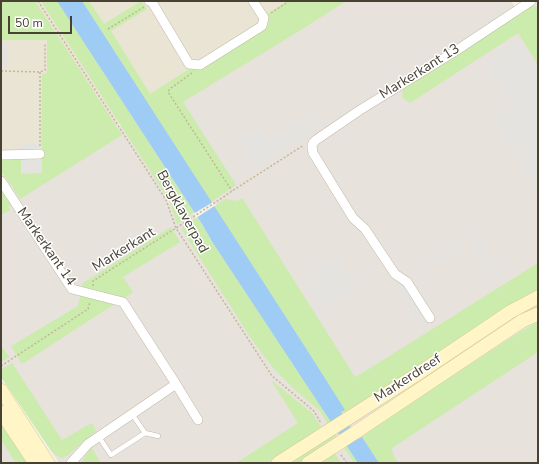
<!DOCTYPE html>
<html>
<head>
<meta charset="utf-8">
<style>
  body { margin:0 }
  #map { position:relative; width:539px; height:464px; overflow:hidden; background:#f4f1e6; font-family:"Nunito Sans",sans-serif }
  canvas { display:block }
  .frame { position:absolute; inset:0; border:2px solid #484235; pointer-events:none }
  .scale { position:absolute; left:8px; top:16px; width:64px; height:18px; box-sizing:border-box; border:2px solid #484235; border-top:0; padding-left:5px; font-size:12px; line-height:14px; white-space:nowrap; color:#484235; -webkit-text-stroke:3px #fff; paint-order:stroke }
</style>
</head>
<body>
<div id="map">
<canvas width="539" height="464"></canvas>
<div class="frame"></div>
<div class="scale">50 m</div>
</div>
<script>
const g = document.querySelector('canvas').getContext('2d');
g.lineJoin = 'round';
function fillPath(path, color) {
  g.fillStyle = color;
  g.fill(path, 'evenodd');
}
function toPath(rows) {
  const path = new Path2D();
  for (const r of rows) {
    path.moveTo(r[0], r[1]);
    for (let i = 2; i < r.length; i += 2) path.lineTo(r[i], r[i + 1]);
  }
  return path;
}
function strokePath(path, color, width, dash) {
  g.strokeStyle = color;
  g.lineWidth = width;
  g.lineCap = dash ? 'butt' : 'round';
  g.setLineDash(dash || []);
  g.stroke(path);
}
function write(font, color, halo, rows, align = 'center') {
  g.font = font + ' "Nunito Sans",sans-serif';
  g.lineWidth = 3;
  g.setLineDash([]);
  g.textBaseline = 'middle';
  g.strokeStyle = halo;
  g.fillStyle = color;
  for (const [text, x, y, turn = 0] of rows) {
    g.save();
    g.translate(x, y);
    g.rotate((+turn || 0) * Math.PI / 180);
    g.textAlign = isNaN(turn) ? turn : align;
    if (halo) g.strokeText(text, 0, 0);
    g.fillText(text, 0, 0);
    g.restore();
  }
}
fillPath(toPath([
  [1,1,329,1,1,194]
]), '#e9e4d4');
fillPath(toPath([
  [335,1,511,1,518,11,532,1,538,1,538,463,59,463,1,373,1,195],
  [1,435,19,463,1,463]
]), '#e7e2db');
fillPath(toPath([
  [1,1,35,1,122,135,20,199,11,185,1,171,1,154,21,151,41,173,42,74,47,73,47,40,1,40],
  [41,1,57,1,194,212,177,224,170,202],
  [82,1,89,1,104,24,141,1,147,9,111,31,150,94,189,69,200,69,207,66,268,26,269,21,267,14,288,1,346,1,304,28,183,102,236,185,211,202],
  [534,6,538,8,538,65,518,33,410,103,402,97,403,89,526,9],
  [5,189,14,203,8,207,10,210,1,215,1,191],
  [242,198,355,377,367,370,538,263,538,291,361,404,342,414,341,412,344,410,300,339,214,207,225,199,236,201],
  [197,217,213,243,331,422,329,426,320,411,293,388,274,369,252,340,181,228],
  [171,227,180,242,123,277,133,292,22,364,11,346,78,306,83,283],
  [538,322,538,352,392,448,393,455,398,463,379,463,362,437,379,423,520,332],
  [1,345,9,357,1,362],
  [12,363,62,440,92,423,96,431,67,456,61,458,52,452,1,377,1,370],
  [271,380,313,414,321,427,296,446,266,463,236,463,298,423],
  [1,417,32,463,16,463,1,440],
  [334,434,337,437,340,436,358,463,353,463,352,459,337,438,299,463,287,463],
  [91,447,101,463,81,463],
  [335,454,341,463,319,463,327,458]
]), '#cbecac');
fillPath(toPath([
  [518,39,538,69,538,190,493,119,514,106,486,61,486,60],
  [1,44,7,45,8,68,1,68],
  [317,110,325,123,255,168,238,141,258,128,267,141],
  [21,144,42,144,42,173,21,174],
  [470,228,503,276,496,279,466,232],
  [458,238,464,246,411,280],
  [337,256,356,287,320,311,301,280],
  [402,282,429,323,423,327,396,287]
]), '#e5e3df');
fillPath(toPath([
  [57,1,82,1,300,339,345,410,341,412,342,414,358,439,362,437,379,463,358,463,213,243,202,224]
]), '#9eccf5');
fillPath(toPath([
  [213,202,216,205,196,218,193,214]
]), '#f4f1e6');
const service = toPath([
  [145,433,158,436],
  [99,437,111,455,145,433,132,414]
]);
const minor = toPath([
  [149,1,152,2,189,64,200,65,262,26,264,18,253,1],
  [1,155,40,154],
  [1,181,72,289,123,302,176,384],
  [430,318,407,282,395,274,365,229,353,218,313,153,312,146,313,143,316,140,360,110,454,52,531,1],
  [71,463,88,444,176,384,198,420]
]);
const secondary = toPath([
  [1,390,48,463],
  [1,412,35,463],
  [347,419,419,373,510,312,538,297],
  [356,432,522,321,538,314],
  [278,463,325,433],
  [308,463,333,447]
]);
strokePath(service, '#c1baa8', 5.5);
strokePath(minor, '#c1baa8', 10);
strokePath(secondary, '#d8ca93', 14);
strokePath(toPath([
  [38,1,166,200,176,228,272,376,314,411,321,423],
  [271,13,289,1],
  [108,29,144,7],
  [1,71,40,72,45,70,45,43],
  [40,72,40,146],
  [192,73,171,88,169,90,168,92,232,191],
  [93,286,93,281,176,228,225,196,232,191,304,145],
  [1,366,88,309,90,302],
  [341,455,347,463]
]), '#c3b798', 1.5, [2, 2]);
strokePath(service, '#fff', 4.5);
strokePath(minor, '#fff', 9);
strokePath(secondary, '#fff5c6', 13);
const secondaryBridge = toPath([
  [325,433,347,419],
  [333,447,356,432]
]);
strokePath(secondaryBridge, '#d8ca93', 14, []);
strokePath(secondaryBridge, '#fff5c6', 13);
write('14px', '#484235', '#fff', [
  ["Markerkant 13",420,72,-32],
  ["Bergklaverpad",182,212,61],
  ["Markerkant 14",46,247,55],
  ["Markerkant",124,250,-32],
  ["Markerdreef",408,379,-33]
]);
</script>
</body>
</html>
